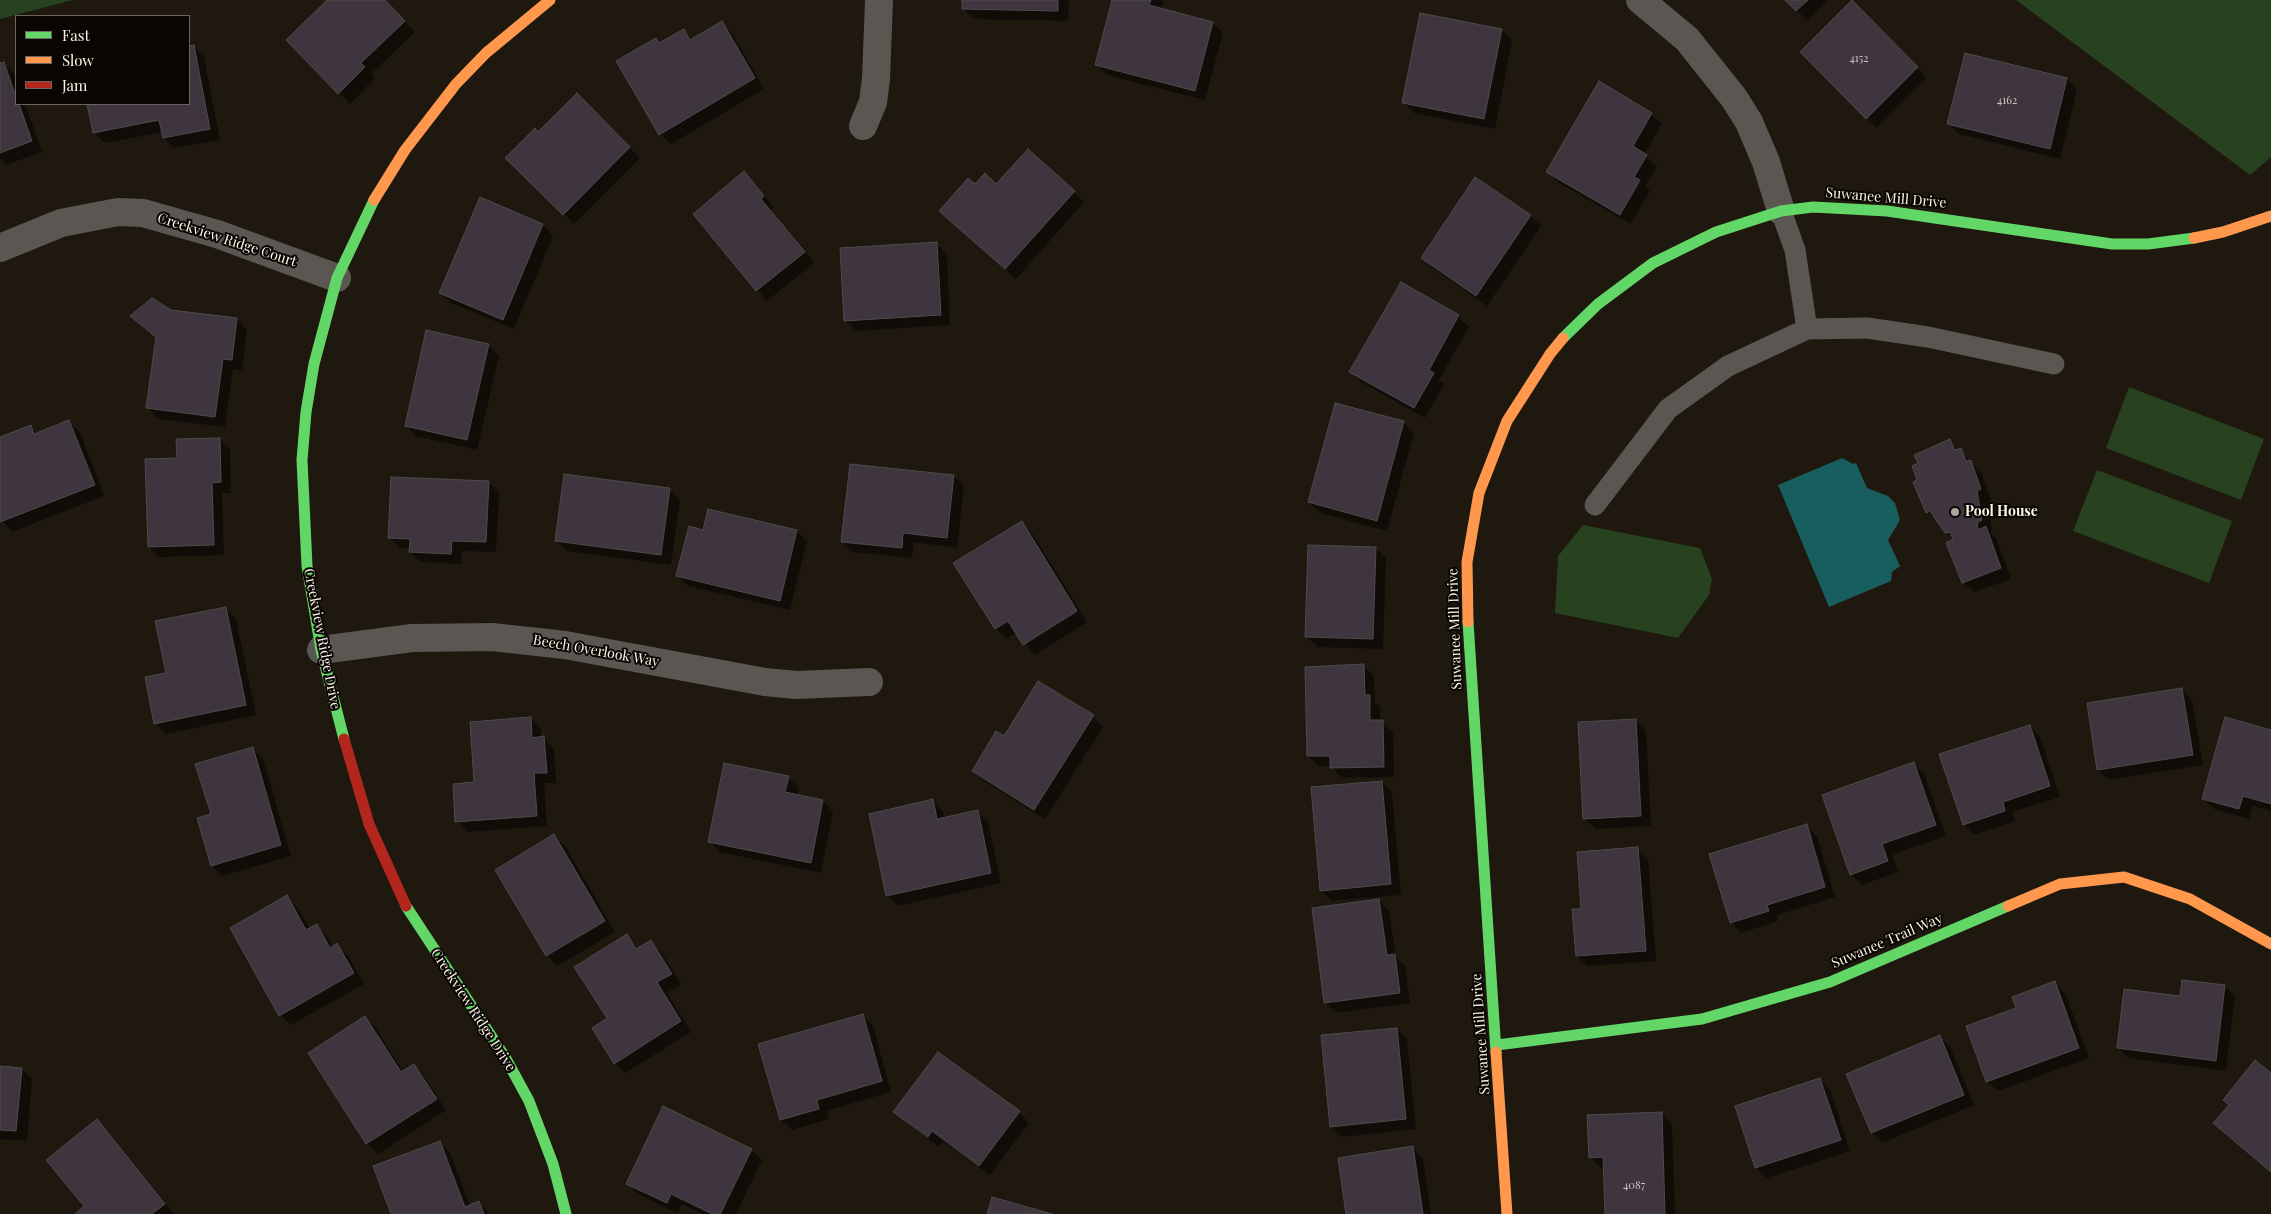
<!DOCTYPE html>
<html>
<head>
<meta charset="utf-8">
<style>
  body { margin:0 }
  #map { position:relative; width:2271px; height:1214px; overflow:hidden; background:#1e180f; font-family:"Playfair Display",serif }
  canvas { display:block }
  .legend { position:absolute; left:15px; top:15px; width:175px; height:90px; box-sizing:border-box; background:#090602; border:1px solid #6a655e; margin:0; padding:6px 9px; list-style:none; font-size:15px; color:#fbf4e9 }
  .legend li { display:flex; align-items:center; gap:10px; height:25px }
  .legend b { width:25px; border:1px solid #6a655e }
</style>
</head>
<body>
<div id="map">
<canvas width="2271" height="1214"></canvas>
<ul class="legend">
<li><b style="height:6px;background:#63d668"></b>Fast</li>
<li><b style="height:6px;background:#ff974d"></b>Slow</li>
<li><b style="height:6px;background:#b3261e"></b>Jam</li>
</ul>
</div>
<script>
const g = document.querySelector('canvas').getContext('2d');
g.lineJoin = 'round';
function fillPath(path, color) {
  g.fillStyle = color;
  g.fill(path, 'evenodd');
}
function toPath(rows) {
  const path = new Path2D();
  for (const r of rows) {
    path.moveTo(r[0], r[1]);
    for (let i = 2; i < r.length; i += 2) path.lineTo(r[i], r[i + 1]);
  }
  return path;
}
function strokePath(path, color, width, dash) {
  g.strokeStyle = color;
  g.lineWidth = width;
  g.lineCap = dash ? 'butt' : 'round';
  g.setLineDash(dash || []);
  g.stroke(path);
}
function write(font, color, halo, rows, align = 'center') {
  g.font = font + ' "Playfair Display",serif';
  g.lineWidth = 4;
  g.setLineDash([]);
  g.textBaseline = 'middle';
  g.strokeStyle = halo;
  g.fillStyle = color;
  for (const [text, x, y, turn = 0] of rows) {
    g.save();
    g.translate(x, y);
    g.rotate((+turn || 0) * Math.PI / 180);
    g.textAlign = isNaN(turn) ? turn : align;
    if (halo) g.strokeText(text, 0, 0);
    g.fillText(text, 0, 0);
    g.restore();
  }
}
fillPath(toPath([
  [0,0,73,0,0,19],
  [2016,0,2271,0,2271,157,2250,175],
  [2129,387,2264,439,2241,500,2106,448],
  [2097,470,2232,521,2209,583,2073,531],
  [1583,525,1700,548,1712,579,1709,595,1678,638,1555,613,1558,556]
]), '#28411e');
fillPath(toPath([
  [1842,458,1853,464,1856,463,1867,488,1888,496,1895,503,1900,520,1888,540,1900,566,1892,572,1891,581,1829,607,1778,485]
]), '#185e5e');
fillPath(toPath([
  [329,0,384,0,415,32,371,74,375,78,350,104,288,40],
  [963,0,1069,0,1068,21,974,19,963,8],
  [1113,0,1161,0,1163,2,1161,10,1212,23,1223,33,1205,100,1107,75,1096,64],
  [1786,0,1828,0,1808,21],
  [1852,2,1927,78,1877,128,1802,52],
  [1421,15,1502,30,1512,41,1495,129,1414,113,1403,102],
  [721,23,732,33,764,89,671,144,660,134,660,44,683,30,693,40],
  [193,46,204,57,220,140,174,148,164,138,163,132,105,143,94,133,89,104,189,104,189,47],
  [3,63,14,73,16,80,16,104,25,104,42,152,6,165,0,158,0,64],
  [2067,79,2077,89,2060,159,1959,134,1949,124],
  [577,95,640,158,574,224,507,158,539,134],
  [1651,114,1662,124,1644,155,1657,166,1645,186,1650,191,1630,224,1558,182,1548,172],
  [744,173,774,207,770,210,814,263,767,301,695,214],
  [976,186,1074,192,1084,202,1016,279,951,221],
  [480,198,543,225,553,236,514,329,451,303,440,293],
  [1531,216,1541,226,1487,306,1433,268,1422,258],
  [936,244,947,254,950,325,856,331,845,320],
  [1401,283,1458,316,1469,327,1439,380,1444,384,1425,418,1361,382,1351,372],
  [171,311,237,319,247,330,242,370,233,369,225,427,158,419,148,408,157,338,132,316],
  [488,345,499,356,477,450,416,436,406,425],
  [1336,405,1404,423,1414,433,1387,531,1320,513,1309,502],
  [69,422,80,432,104,496,12,532,0,518,0,438,31,427,38,434],
  [220,439,230,449,231,493,222,493,224,555,160,557,149,547,178,459],
  [1950,441,1981,472,1991,500,1987,502,1992,531,1990,532,1996,538,2011,579,1974,592,1963,582,1953,540,1939,522,1927,512,1918,480],
  [953,476,964,486,957,548,914,542,912,558,853,552,842,541],
  [489,483,499,493,496,552,462,551,461,564,421,562,410,552,410,548,400,548,390,537],
  [669,489,680,500,671,565,567,551,556,541],
  [709,510,797,531,807,542,790,610,688,586,678,576,704,531],
  [1021,522,1032,533,1087,622,1035,655,1017,632,1006,639,996,628],
  [1375,548,1386,558,1383,649,1317,647,1307,636],
  [225,608,236,619,256,715,166,734,155,723,167,674],
  [1364,666,1374,676,1375,702,1380,707,1380,721,1393,732,1394,777,1342,778,1331,766,1319,766,1308,756],
  [2182,689,2192,700,2203,765,2109,780,2098,770],
  [1093,716,1103,727,1045,819,984,781,974,770,1005,738],
  [530,718,541,729,541,738,554,748,556,783,544,783,547,826,467,832,457,821,476,783],
  [1635,720,1646,731,1651,826,1595,829,1584,818],
  [2030,726,2040,737,2060,797,2012,812,2015,821,1974,835,1964,824],
  [2271,732,2271,811,2253,806,2249,819,2214,809,2203,798],
  [252,749,263,759,291,856,222,876,212,866],
  [1914,764,1924,774,1946,836,1892,854,1898,872,1862,885,1851,874],
  [788,777,799,788,797,796,823,801,833,812,821,873,720,852,709,841],
  [1382,782,1392,793,1401,895,1332,901,1321,890],
  [933,800,943,811,945,819,977,812,988,822,1001,883,898,906,887,896],
  [1807,826,1817,836,1835,897,1777,915,1778,921,1741,933,1731,922],
  [554,836,565,846,615,932,557,966,547,955],
  [1638,849,1648,859,1656,961,1587,966,1577,956,1583,910],
  [286,897,297,907,310,930,316,926,327,936,333,947,337,945,348,956,364,984,291,1025,280,1015],
  [1379,900,1389,911,1396,957,1405,966,1410,1003,1336,1013,1326,1003],
  [627,935,639,949,650,942,661,952,681,984,667,993,691,1032,625,1073,615,1063],
  [2054,983,2065,993,2089,1058,1998,1091,1987,1081],
  [2225,986,2235,997,2226,1071,2129,1058,2118,1048,2181,997],
  [862,1015,873,1026,891,1092,826,1111,829,1119,792,1130,781,1120],
  [365,1018,376,1028,403,1072,414,1065,424,1076,446,1110,378,1154,367,1143,310,1053],
  [1396,1029,1407,1039,1416,1129,1342,1137,1331,1126],
  [1939,1036,1950,1047,1974,1105,1882,1143,1872,1133,1847,1075],
  [0,1067,22,1069,32,1079,27,1141,0,1139],
  [1820,1079,1830,1090,1850,1151,1767,1178,1756,1168,1736,1107],
  [895,1112,1019,1112,1029,1123,990,1175,943,1141,939,1147],
  [1661,1113,1672,1124,1675,1214,1606,1214,1605,1167,1601,1168,1590,1157],
  [97,1121,107,1131,174,1214,77,1214,85,1207],
  [439,1142,450,1153,470,1206,479,1203,490,1214,393,1214],
  [1413,1148,1423,1158,1431,1214,1348,1214],
  [751,1150,762,1160,736,1214,722,1214,751,1152,749,1152,719,1214,703,1214,682,1204,677,1213,638,1194,627,1183]
]), '#0007');
const building = toPath([
  [327,0,385,0,405,21,361,63,365,67,338,94,286,40,327,0],
  [962,0,1058,0,1058,11,962,9,962,0],
  [1112,0,1151,0,1149,5,1213,22,1195,91,1095,65,1112,0],
  [1785,0,1808,0,1796,11,1785,0],
  [1852,0,1918,67,1866,119,1800,52,1852,0],
  [1420,13,1502,29,1484,119,1402,103,1420,13],
  [722,21,755,78,659,135,616,61,656,38,659,43,684,29,690,40,722,21],
  [194,45,210,129,163,138,159,120,93,133,87,104,189,104,189,46,194,45],
  [1965,53,2067,78,2050,149,1947,124,1965,53],
  [4,62,16,97,16,104,19,104,32,141,0,153,0,63,4,62],
  [1599,81,1652,113,1633,146,1647,155,1634,177,1640,180,1620,215,1546,172,1599,81],
  [577,93,630,147,563,215,505,158,535,128,538,132,577,93],
  [1028,149,1075,191,1005,269,939,211,968,178,975,184,985,173,996,184,1028,149],
  [744,171,764,196,761,199,805,252,756,291,693,214,744,171],
  [1475,177,1531,215,1476,296,1421,258,1475,177],
  [480,197,543,224,503,320,439,293,480,197],
  [937,242,941,315,844,321,840,248,937,242],
  [1401,282,1459,315,1429,370,1434,373,1414,408,1349,372,1401,282],
  [152,298,171,310,237,318,232,360,223,359,215,417,146,408,156,337,130,316,152,298],
  [426,330,489,344,467,440,405,426,426,330],
  [1335,403,1404,421,1377,521,1308,502,1335,403],
  [69,420,95,485,0,522,0,437,31,425,34,434,69,420],
  [220,438,221,482,212,483,214,545,148,547,145,459,177,458,176,439,220,438],
  [1950,439,1955,450,1961,448,1966,461,1971,460,1981,489,1977,491,1982,520,1977,523,1978,530,1986,526,2001,568,1962,583,1946,543,1953,539,1950,532,1945,533,1930,511,1926,513,1913,482,1917,480,1912,466,1918,463,1914,455,1950,439],
  [850,464,954,475,947,538,903,533,902,548,841,542,850,464],
  [564,474,670,488,661,555,555,541,564,474],
  [391,477,489,481,486,542,452,541,451,554,409,552,410,539,388,538,391,477],
  [708,509,797,530,780,601,676,576,689,526,703,530,708,509],
  [1022,521,1077,611,1023,645,1008,621,995,629,953,563,1022,521],
  [1308,545,1376,547,1373,639,1305,637,1308,545],
  [226,607,246,705,154,724,145,677,166,673,155,621,226,607],
  [1364,664,1365,695,1370,695,1370,720,1383,720,1384,767,1330,768,1330,756,1307,756,1305,667,1364,664],
  [1038,681,1094,715,1034,810,972,771,996,731,1004,736,1038,681],
  [2182,688,2193,755,2097,770,2087,703,2182,688],
  [531,717,532,738,544,736,547,773,534,773,537,816,455,822,453,784,474,782,470,722,531,717],
  [2225,717,2271,730,2271,804,2243,796,2239,809,2202,799,2225,717],
  [1636,719,1641,816,1583,819,1578,722,1636,719],
  [2030,725,2050,786,2003,802,2005,811,1963,825,1939,754,2030,725],
  [253,747,281,845,211,866,197,818,211,814,195,764,253,747],
  [1914,762,1936,825,1882,844,1888,861,1850,875,1822,795,1914,762],
  [724,763,789,776,785,792,823,800,811,863,708,842,724,763],
  [1382,781,1391,884,1320,891,1311,787,1382,781],
  [933,799,937,819,978,810,991,873,886,896,869,814,933,799],
  [1807,824,1825,887,1767,905,1769,911,1730,923,1709,854,1807,824],
  [554,834,605,921,546,956,495,870,554,834],
  [1638,847,1646,951,1576,956,1572,909,1581,909,1577,852,1638,847],
  [287,895,306,930,317,924,330,948,337,943,354,973,279,1016,230,928,287,895],
  [1379,899,1387,955,1395,954,1400,993,1324,1003,1312,908,1379,899],
  [627,934,636,949,651,940,672,974,657,982,681,1021,614,1064,592,1028,607,1018,574,967,627,934],
  [2182,980,2225,985,2216,1061,2117,1048,2124,989,2180,996,2182,980],
  [2055,981,2079,1048,1986,1082,1966,1026,2016,1008,2012,997,2055,981],
  [863,1014,882,1081,817,1100,819,1109,780,1120,758,1044,863,1014],
  [365,1016,401,1072,414,1064,437,1099,366,1144,308,1053,365,1016],
  [1397,1028,1406,1119,1330,1127,1321,1035,1397,1028],
  [1940,1035,1964,1095,1871,1133,1846,1074,1940,1035],
  [938,1052,1020,1111,979,1166,932,1131,928,1137,893,1112,938,1052],
  [2255,1060,2271,1073,2271,1172,2213,1123,2229,1105,2223,1100,2255,1060],
  [0,1066,22,1068,16,1131,0,1130,0,1066],
  [1820,1078,1841,1140,1755,1168,1735,1106,1820,1078],
  [663,1106,752,1149,720,1214,712,1214,671,1194,667,1203,626,1184,663,1106],
  [1662,1112,1665,1214,1605,1214,1603,1157,1589,1158,1587,1115,1662,1112],
  [97,1119,165,1204,152,1214,75,1214,84,1206,46,1160,97,1119],
  [440,1141,465,1207,479,1201,484,1214,391,1214,373,1166,440,1141],
  [1413,1146,1423,1214,1346,1214,1338,1158,1413,1146],
  [992,1197,1052,1214,987,1214,992,1197]
]);
fillPath(building, '#3e353f');
strokePath(building, '#4e4b4a', 1);
strokePath(toPath([
  [1807,329,1867,328,1928,337,2054,364],
  [1595,505,1668,409,1728,366,1807,329,1795,250,1781,211]
]), '#5a5753', 21);
strokePath(toPath([
  [1640,0,1687,39,1734,98,1749,122,1766,162,1781,211],
  [863,126,873,102,876,79,879,0],
  [0,248,61,223,118,212,143,213,217,234,337,278],
  [321,650,412,638,492,637,565,645,765,682,796,685,869,682]
]), '#5a5753', 28);
strokePath(toPath([
  [1563,338,1598,304,1653,263,1716,232,1781,211,1813,207,1887,211,2112,244,2148,244,2194,238],
  [1468,622,1496,1052],
  [344,739,321,650,307,566,302,460,306,412,314,364,337,278,374,200],
  [406,906,505,1057,529,1101,553,1164,566,1214],
  [1497,1045,1702,1019,1830,982,2008,906]
]), '#63d668', 11);
strokePath(toPath([
  [374,200,405,150,456,84,486,53,550,0],
  [2194,238,2223,232,2271,216],
  [1468,622,1467,562,1479,493,1507,421,1550,354,1563,338],
  [2008,906,2060,884,2124,877,2190,899,2271,944],
  [1496,1052,1507,1214]
]), '#ff974d', 11);
strokePath(toPath([
  [344,739,369,824,406,906]
]), '#b3261e', 11);
for (const [x, y, r, color] of [
  [1955,512,5,"#aea79d"]
]) {
  const dot = new Path2D();
  dot.arc(x, y, r, 0, 2 * Math.PI);
  g.fillStyle = color;
  g.fill(dot);
  strokePath(dot, '#090602', 2);
}
write('11px', '#ccc4be', null, [
  ["4152",1859,59],
  ["4162",2007,101],
  ["4087",1634,1186]
]);
write('14px', '#fbf4e9', '#090602', [
  ["Suwanee Mill Drive",1886,198,5],
  ["Creekview Ridge Court",227,240,18],
  ["Suwanee Mill Drive",1455,629,-92],
  ["Creekview Ridge Drive",322,639,79],
  ["Beech Overlook Way",596,651,10],
  ["Suwanee Trail Way",1887,941,-23],
  ["Creekview Ridge Drive",473,1010,57],
  ["Suwanee Mill Drive",1481,1034,-94]
]);
write('bold 14px', '#fbf4e9', '#090602', [
  ["Pool House",1965,512]
], 'left');
</script>
</body>
</html>
